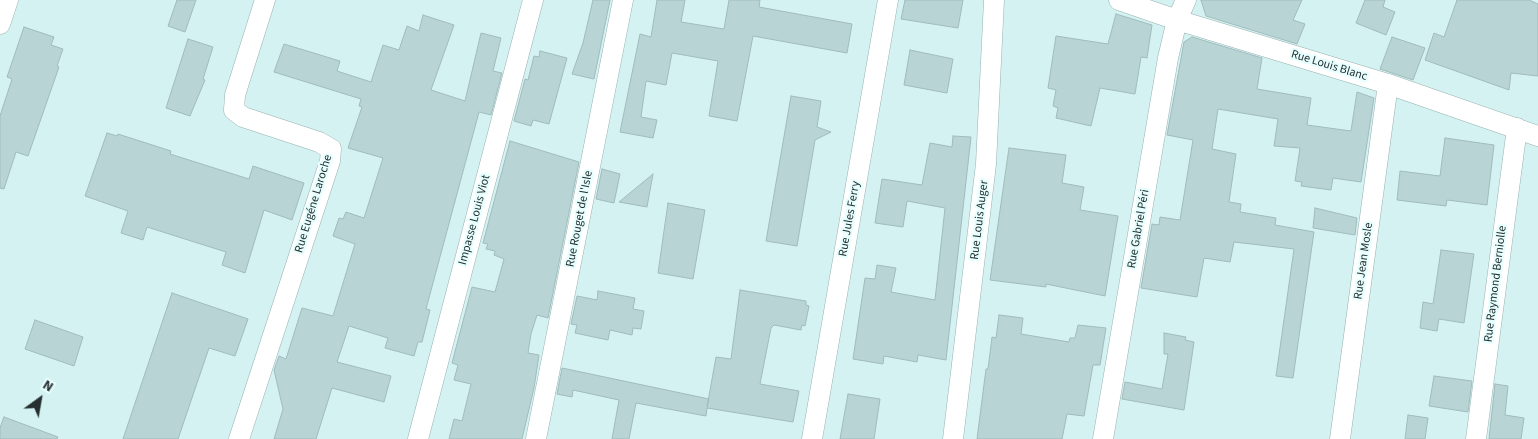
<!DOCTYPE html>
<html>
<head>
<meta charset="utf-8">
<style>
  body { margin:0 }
  #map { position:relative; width:1538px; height:439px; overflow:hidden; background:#d5f2f2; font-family:"Source Sans 3",sans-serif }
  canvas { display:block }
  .north { position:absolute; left:15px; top:374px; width:50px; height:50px; -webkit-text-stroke:4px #e7fefe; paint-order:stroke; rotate:32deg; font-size:14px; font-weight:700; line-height:20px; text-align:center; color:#252f30 }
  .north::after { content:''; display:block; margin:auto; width:18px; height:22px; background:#252f30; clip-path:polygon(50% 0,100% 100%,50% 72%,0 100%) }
</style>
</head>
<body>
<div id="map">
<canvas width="1538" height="439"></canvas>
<div class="north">N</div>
</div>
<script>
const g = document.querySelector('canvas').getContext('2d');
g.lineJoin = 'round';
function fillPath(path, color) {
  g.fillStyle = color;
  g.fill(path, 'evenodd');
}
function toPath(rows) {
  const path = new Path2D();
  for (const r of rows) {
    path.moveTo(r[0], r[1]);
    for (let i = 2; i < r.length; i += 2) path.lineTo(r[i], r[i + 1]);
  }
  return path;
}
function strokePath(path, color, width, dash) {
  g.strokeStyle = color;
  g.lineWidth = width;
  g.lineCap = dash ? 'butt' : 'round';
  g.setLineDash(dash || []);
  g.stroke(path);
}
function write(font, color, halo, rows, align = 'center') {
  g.font = font + ' "Source Sans 3",sans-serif';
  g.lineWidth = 4.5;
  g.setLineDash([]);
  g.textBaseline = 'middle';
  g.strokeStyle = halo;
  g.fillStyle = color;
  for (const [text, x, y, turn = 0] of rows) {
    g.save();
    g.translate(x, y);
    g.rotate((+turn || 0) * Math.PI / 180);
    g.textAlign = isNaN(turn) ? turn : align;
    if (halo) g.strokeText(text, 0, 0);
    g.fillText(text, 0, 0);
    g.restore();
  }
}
const building = toPath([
  [177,0,196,0,185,32,168,26,177,0],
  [593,0,610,0,594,79,572,74,583,43,593,0],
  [657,0,685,0,681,22,724,29,729,0,760,0,759,7,852,24,847,53,753,36,737,121,709,116,718,61,672,53,666,85,646,81,641,117,657,120,653,138,620,132,640,34,651,37,657,0],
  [905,0,963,0,958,28,901,19,905,0],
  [1201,0,1302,0,1293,20,1305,24,1297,44,1206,16,1201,0],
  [1365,0,1385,0,1383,7,1395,12,1386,35,1356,23,1365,0],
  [1457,0,1529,0,1538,4,1538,76,1511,73,1509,90,1425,60,1434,33,1444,37,1457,0],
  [1116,14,1152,25,1147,58,1141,57,1135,94,1100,88,1091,126,1056,118,1058,108,1053,106,1056,90,1048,88,1056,36,1108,44,1116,14],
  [423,15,454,25,431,90,465,101,481,33,501,38,493,71,502,73,491,115,479,112,426,309,430,310,422,342,418,342,414,356,385,348,388,338,349,326,337,362,391,376,384,402,332,388,316,439,274,439,283,409,274,370,279,356,286,359,302,308,333,316,355,244,333,236,339,218,343,219,346,212,364,218,383,158,348,148,362,107,359,106,361,99,274,72,284,44,340,61,337,71,371,82,383,45,399,50,407,26,419,31,423,15],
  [24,27,54,37,51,45,63,49,57,66,59,67,28,156,16,152,4,189,0,188,0,116,12,79,7,77,24,27],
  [1192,37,1262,58,1257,89,1311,98,1307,125,1351,131,1357,92,1374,98,1361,182,1333,178,1331,190,1301,186,1302,182,1295,181,1300,148,1274,146,1278,119,1218,109,1212,149,1236,154,1229,202,1241,204,1240,212,1276,218,1275,225,1314,232,1293,378,1276,376,1294,249,1234,242,1230,262,1204,258,1197,297,1141,288,1152,224,1159,225,1160,217,1180,220,1193,140,1167,135,1184,42,1192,37],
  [1392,37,1425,48,1413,80,1380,69,1392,37],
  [188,39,213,47,203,79,205,80,190,116,166,108,188,39],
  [910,50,953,59,947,93,904,85,910,50],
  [540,51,567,58,549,124,533,120,531,126,514,121,525,79,528,80,534,56,539,57,540,51],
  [791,96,821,101,817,127,831,132,815,140,797,246,766,241,791,96],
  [107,133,117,136,118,134,171,151,170,154,249,179,253,166,304,183,292,220,264,210,245,273,222,265,226,252,147,227,143,240,121,233,128,211,85,196,107,133],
  [953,136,971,137,946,360,918,355,917,362,884,356,883,364,853,359,865,278,875,279,877,265,896,268,891,292,935,300,945,208,907,201,903,227,875,223,882,179,922,185,930,143,952,147,953,136],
  [1445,138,1494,145,1487,205,1447,200,1446,206,1397,200,1400,171,1440,176,1445,138],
  [510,141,579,162,548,318,537,315,531,334,528,353,539,355,534,388,522,439,449,439,454,419,462,421,471,384,454,380,458,365,452,363,472,287,495,292,504,259,494,255,495,251,486,249,488,244,483,243,510,141],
  [1009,148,1066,155,1062,183,1084,187,1080,210,1118,216,1105,296,1046,284,1046,287,990,280,1009,148],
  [602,169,620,174,614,203,596,199,602,169],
  [653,174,647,207,619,202,653,174],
  [668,203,705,210,693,279,658,273,668,203],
  [1315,208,1357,218,1355,235,1313,228,1315,208],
  [1441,250,1474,254,1464,323,1439,319,1437,331,1420,328,1423,302,1433,304,1441,250],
  [740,290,806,301,806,305,809,306,805,326,802,325,801,330,774,325,771,328,760,384,799,391,793,422,707,408,706,416,636,403,629,439,612,439,619,400,573,390,572,397,557,394,562,368,709,399,707,407,716,357,731,359,740,290],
  [598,291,635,298,633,309,644,311,641,329,633,328,632,335,610,330,608,340,575,333,577,325,571,324,577,296,597,300,598,291],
  [172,293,248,319,235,356,209,348,178,439,123,439,172,293],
  [999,315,1023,318,1021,334,1069,342,1070,338,1075,338,1078,325,1106,328,1100,365,1093,365,1084,416,1067,414,1062,439,977,439,986,369,988,369,992,337,996,338,999,315],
  [35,320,83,337,74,366,25,349,35,320],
  [1164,333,1186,337,1185,340,1194,342,1184,410,1122,399,1125,382,1162,389,1168,354,1164,354,1164,333],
  [1434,376,1472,381,1468,412,1429,406,1434,376],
  [1495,384,1508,386,1505,415,1524,418,1521,439,1489,439,1495,384],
  [848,394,880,399,874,439,840,439,848,394],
  [1408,415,1428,418,1425,439,1405,439,1408,415],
  [4,417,58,437,57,439,0,439,0,428,4,417]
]);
fillPath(building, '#b8d4d4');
strokePath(building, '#a0bbbc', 1);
const street = toPath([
  [1119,0,1177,20,1388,84,1538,136],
  [0,24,8,0],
  [239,439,330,161,331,149,319,142,243,117,234,110,235,95,265,0],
  [418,439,533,0],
  [536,439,623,0],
  [812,439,888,0],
  [953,439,986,164,994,0],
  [1103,439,1168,58,1177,20,1186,0],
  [1340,439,1388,84],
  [1476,439,1517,128]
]);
strokePath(street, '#96b1b1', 21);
strokePath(street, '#fff', 20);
write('12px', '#252f30', '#e7fefe', [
  ["Rue Louis Blanc",1329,66,17],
  ["Rue Eugéne Laroche",314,204,-73],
  ["Rue Rouget de l'Isle",580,219,-79],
  ["Rue Jules Ferry",850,219,-80],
  ["Impasse Louis Viot",475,220,-75],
  ["Rue Louis Auger",980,220,-83],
  ["Rue Gabriel Péri",1139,229,-80],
  ["Rue Jean Mosle",1364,261,-82],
  ["Rue Raymond Berniolle",1496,284,-83]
]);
</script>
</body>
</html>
